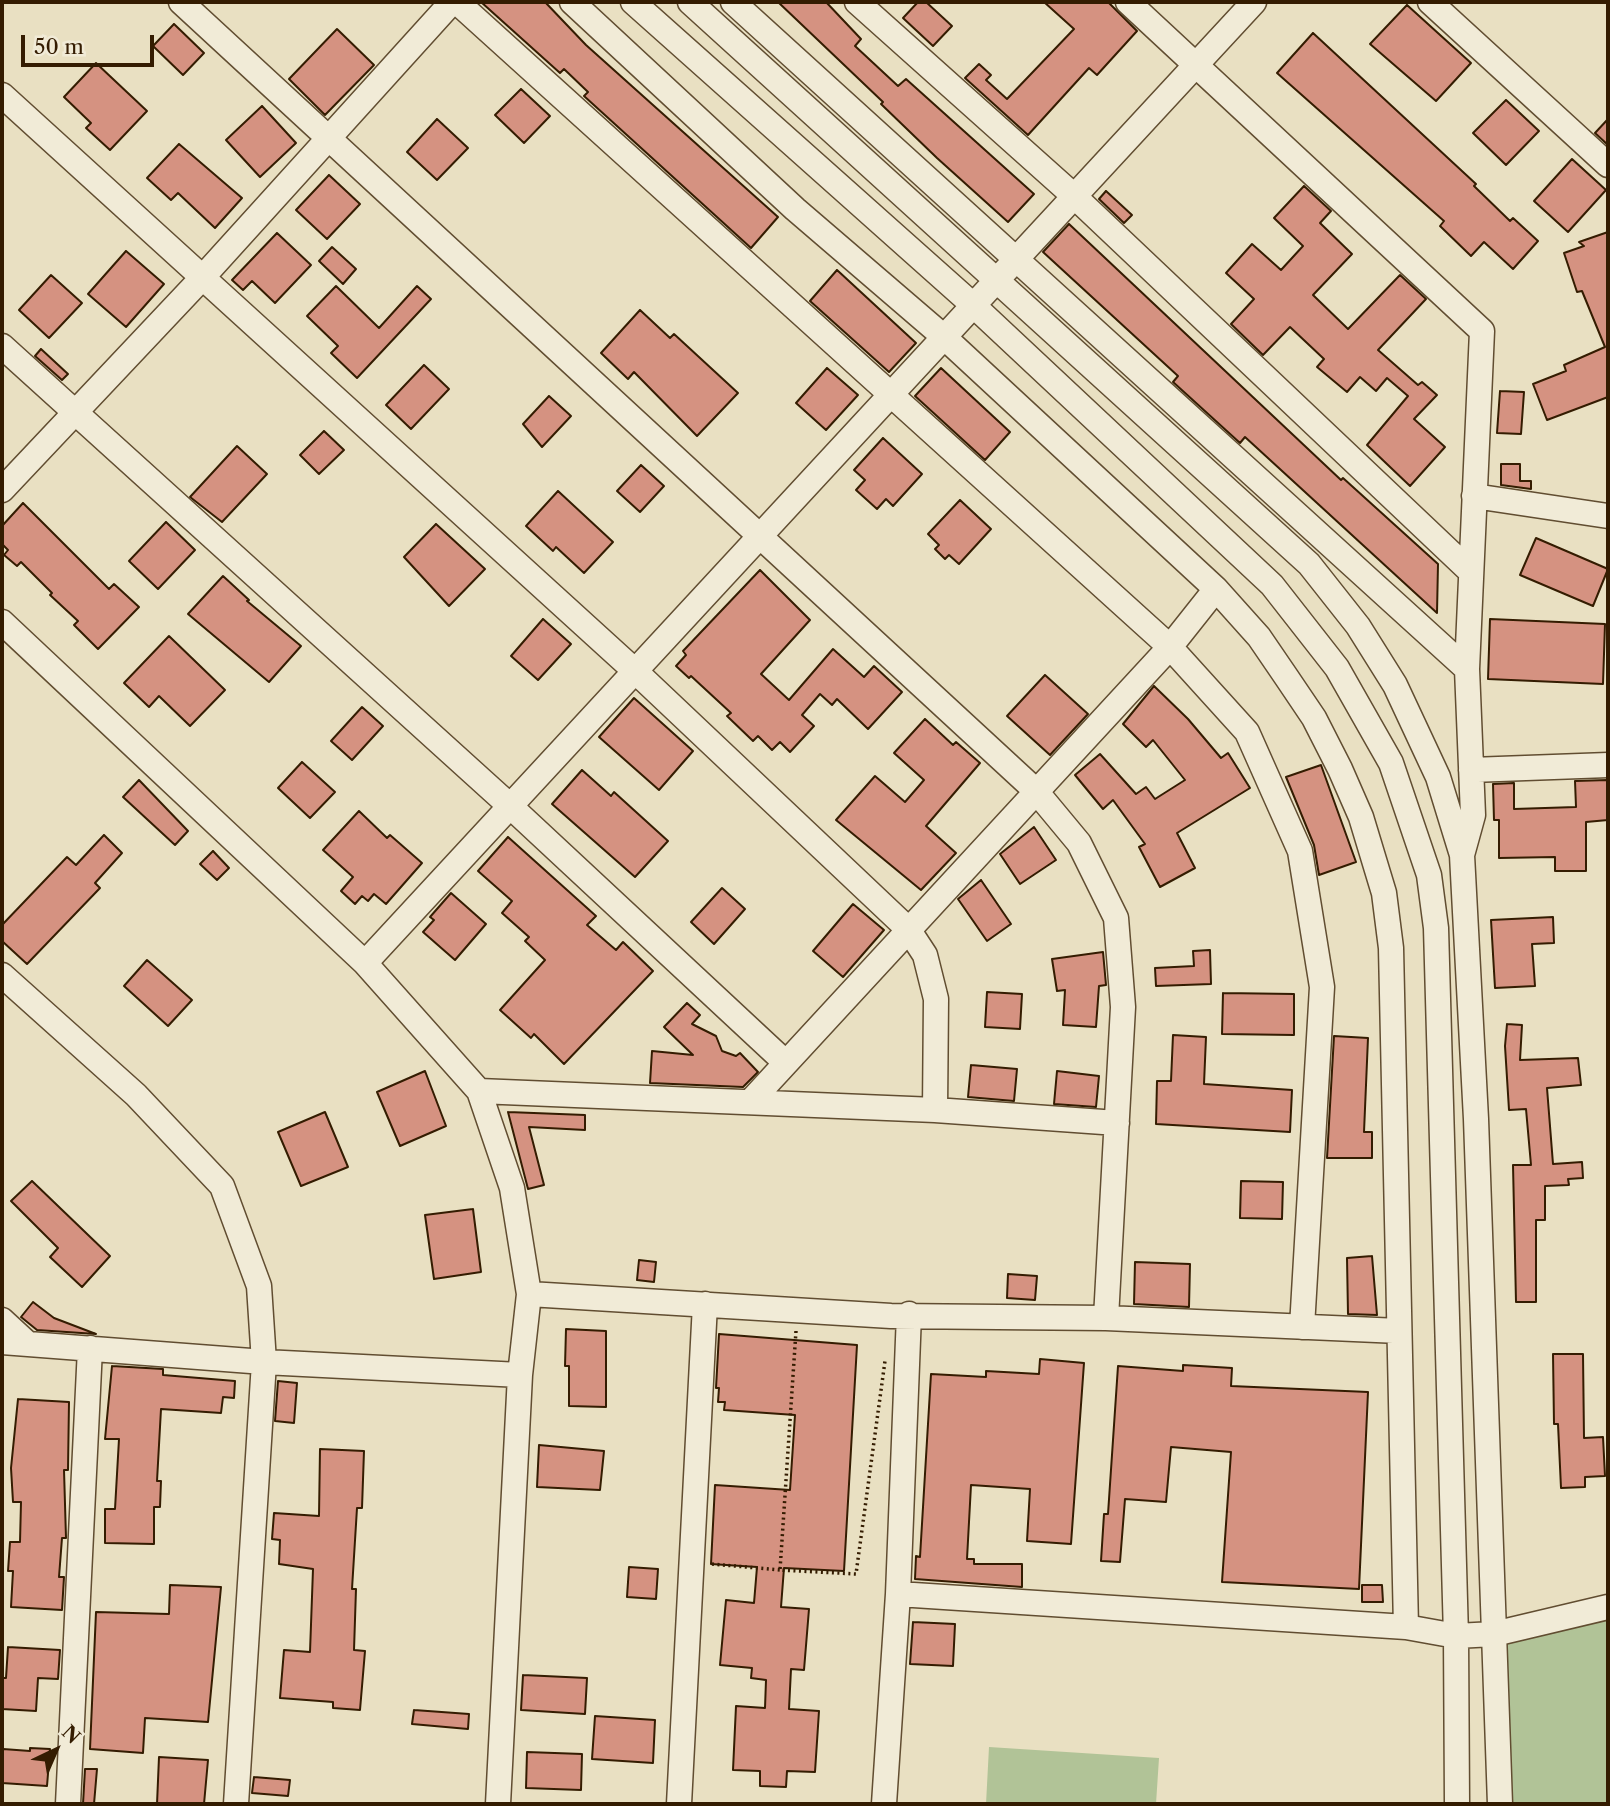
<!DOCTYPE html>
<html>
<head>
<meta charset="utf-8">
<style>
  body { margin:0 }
  #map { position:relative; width:1610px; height:1806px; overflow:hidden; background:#e9e0c2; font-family:"Libre Caslon Text",serif }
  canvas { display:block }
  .frame { position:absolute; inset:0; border:4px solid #341c01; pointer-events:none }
  .north { position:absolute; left:21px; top:1715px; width:70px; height:70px; -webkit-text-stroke:5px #f1ebd7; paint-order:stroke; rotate:44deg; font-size:19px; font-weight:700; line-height:28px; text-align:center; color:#341c01 }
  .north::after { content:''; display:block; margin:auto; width:24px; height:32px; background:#341c01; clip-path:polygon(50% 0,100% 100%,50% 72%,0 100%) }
  .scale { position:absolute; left:21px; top:35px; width:133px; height:32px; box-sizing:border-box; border:4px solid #341c01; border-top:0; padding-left:9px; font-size:21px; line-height:24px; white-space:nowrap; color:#341c01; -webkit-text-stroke:5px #f1ebd7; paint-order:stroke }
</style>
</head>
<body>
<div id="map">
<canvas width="1610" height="1806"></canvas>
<div class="frame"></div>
<div class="north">N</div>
<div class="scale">50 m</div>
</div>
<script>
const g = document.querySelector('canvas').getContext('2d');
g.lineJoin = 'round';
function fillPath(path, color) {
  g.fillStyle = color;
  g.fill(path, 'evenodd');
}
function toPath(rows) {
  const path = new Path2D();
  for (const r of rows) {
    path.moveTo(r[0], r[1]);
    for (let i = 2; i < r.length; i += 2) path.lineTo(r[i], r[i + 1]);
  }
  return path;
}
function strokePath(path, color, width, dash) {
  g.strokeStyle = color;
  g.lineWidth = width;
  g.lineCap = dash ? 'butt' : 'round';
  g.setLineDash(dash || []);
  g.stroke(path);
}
fillPath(toPath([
  [1608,1607,1608,1804,1504,1804,1494,1634],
  [989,1747,1159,1758,1156,1804,986,1804]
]), '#b1c397');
const building = toPath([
  [481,2,545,2,586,45,778,217,751,248,584,96,588,92,564,69,560,73,481,2],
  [778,2,826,2,861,39,855,46,898,86,906,79,1034,194,1008,222,937,158,881,104,883,102,778,2],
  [918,2,926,2,952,26,933,46,903,18,918,2],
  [1044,2,1108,2,1137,31,1097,75,1089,68,1028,135,965,78,979,64,991,75,986,80,1007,99,1074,29,1044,2],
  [1407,5,1471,63,1436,101,1370,44,1407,5],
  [174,24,204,53,183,75,153,46,174,24],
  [337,29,374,65,325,115,289,79,337,29],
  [1313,33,1476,184,1474,186,1510,221,1513,218,1538,241,1513,269,1484,242,1471,256,1440,226,1444,221,1277,73,1313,33],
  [96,63,147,111,110,150,86,128,91,123,64,97,96,63],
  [521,89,550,116,524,143,495,115,521,89],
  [1506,100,1539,131,1506,165,1473,133,1506,100],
  [262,106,296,143,260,177,226,140,262,106],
  [437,119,468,148,437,180,407,152,437,119],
  [1608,119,1608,145,1595,133,1608,119],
  [179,144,242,198,215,228,178,193,171,200,147,178,179,144],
  [1572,159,1606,190,1568,232,1534,201,1572,159],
  [329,175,360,204,327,239,296,210,329,175],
  [1304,186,1331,211,1320,223,1352,254,1313,295,1348,329,1400,275,1426,299,1378,350,1418,385,1422,382,1437,395,1414,419,1445,447,1410,486,1367,445,1408,396,1387,378,1376,391,1360,377,1347,392,1317,367,1324,359,1290,327,1263,355,1231,324,1254,299,1226,273,1252,244,1281,270,1303,246,1274,218,1304,186],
  [1106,191,1132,215,1124,223,1099,199,1106,191],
  [1069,224,1341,480,1343,478,1438,564,1437,613,1245,437,1240,443,1173,382,1178,376,1043,252,1069,224],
  [1608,232,1608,397,1547,420,1533,384,1566,371,1564,365,1605,347,1582,291,1577,292,1564,253,1584,246,1579,242,1608,232],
  [277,233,311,265,275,303,252,281,243,290,232,280,277,233],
  [332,247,356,269,343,284,319,261,332,247],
  [126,251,164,284,126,327,88,294,126,251],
  [837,270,916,343,889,372,810,301,837,270],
  [51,275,82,303,49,338,19,310,51,275],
  [336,286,379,328,417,286,431,299,357,378,331,353,338,346,307,316,336,286],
  [640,310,670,338,674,334,738,393,697,436,634,372,628,379,601,353,640,310],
  [41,349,68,374,62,380,35,356,41,349],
  [424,365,449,389,411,429,386,405,424,365],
  [827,368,858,395,826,430,796,403,827,368],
  [941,368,1010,432,985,460,915,396,941,368],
  [1500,391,1524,392,1521,434,1497,433,1500,391],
  [549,396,571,416,542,447,523,424,549,396],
  [324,431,344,450,319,474,300,455,324,431],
  [883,438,922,474,893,506,886,499,877,509,856,490,865,480,854,470,883,438],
  [237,446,267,474,222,522,190,497,237,446],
  [1501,464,1520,464,1520,481,1531,481,1531,489,1501,485,1501,464],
  [641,465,664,486,640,512,617,491,641,465],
  [558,491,613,542,584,573,556,547,553,551,526,526,558,491],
  [960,500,991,529,959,564,949,555,945,559,935,549,939,545,928,534,960,500],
  [23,503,109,589,114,584,139,607,98,649,74,625,78,621,50,595,52,593,21,562,17,566,4,555,8,550,2,544,2,526,23,503],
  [166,522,195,550,158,589,129,561,166,522],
  [436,524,485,569,449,606,404,557,436,524],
  [1536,538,1608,569,1593,606,1520,575,1536,538],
  [760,570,810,620,761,674,789,700,833,649,864,677,874,666,902,692,868,729,837,699,832,705,820,694,802,715,814,726,790,752,780,742,772,750,758,736,753,741,727,716,731,713,691,676,689,678,676,666,686,655,683,651,760,570],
  [223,576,249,600,247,601,301,646,269,682,188,614,223,576],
  [543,619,571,644,538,680,511,656,543,619],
  [1490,619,1605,624,1603,684,1488,679,1490,619],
  [169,636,225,690,190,726,159,696,149,707,124,683,169,636],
  [1045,675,1088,714,1050,755,1007,716,1045,675],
  [1154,686,1188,719,1221,758,1228,753,1250,788,1177,833,1195,868,1160,887,1139,847,1145,844,1113,800,1103,809,1075,775,1100,754,1136,794,1146,787,1155,799,1185,780,1153,740,1146,747,1123,724,1154,686],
  [634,698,693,751,659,790,599,737,634,698],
  [362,707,383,726,352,760,331,741,362,707],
  [925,719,953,745,956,742,980,763,926,826,956,853,921,890,836,820,875,776,905,802,924,780,894,753,925,719],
  [302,762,335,792,310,818,278,788,302,762],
  [1321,765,1356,862,1319,875,1314,845,1286,777,1321,765],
  [582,770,611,796,614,792,668,841,635,877,552,804,582,770],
  [139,780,188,831,175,845,123,797,139,780],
  [1608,780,1608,820,1586,822,1586,871,1555,871,1555,857,1499,858,1499,820,1494,820,1493,784,1514,783,1514,809,1576,807,1575,781,1608,780],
  [359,811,387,838,390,835,422,863,386,904,374,894,368,901,362,896,355,904,341,891,353,877,323,850,359,811],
  [1034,827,1056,860,1020,884,1000,854,1034,827],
  [104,835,122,853,95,883,100,888,27,964,2,941,2,925,67,857,76,865,104,835],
  [508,837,596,916,587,925,616,950,623,942,653,971,564,1064,534,1034,531,1038,500,1010,545,960,525,941,529,937,502,913,512,901,478,871,508,837],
  [213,851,229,868,217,880,200,864,213,851],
  [981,880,1011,924,987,941,958,899,981,880],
  [722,888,745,909,714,944,691,922,722,888],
  [451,893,486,924,455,960,423,932,434,920,430,917,451,893],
  [853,904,884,930,843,977,813,951,853,904],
  [1553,917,1554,943,1532,944,1535,986,1495,988,1491,920,1553,917],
  [1210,950,1211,984,1156,986,1155,968,1194,966,1193,951,1210,950],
  [1103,952,1106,985,1099,986,1096,1027,1063,1025,1065,990,1057,991,1052,959,1103,952],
  [147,960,192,1000,168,1026,124,986,147,960],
  [987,992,1022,994,1020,1029,985,1027,987,992],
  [1223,993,1294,994,1294,1035,1222,1034,1223,993],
  [687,1003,700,1015,692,1024,716,1036,722,1051,736,1056,740,1053,758,1072,743,1087,650,1083,652,1051,693,1055,664,1027,687,1003],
  [1507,1024,1522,1025,1520,1060,1578,1058,1581,1085,1547,1088,1553,1164,1582,1162,1583,1178,1568,1179,1569,1185,1545,1186,1545,1220,1536,1220,1536,1302,1516,1302,1513,1165,1531,1165,1526,1109,1509,1110,1505,1046,1507,1024],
  [1173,1035,1206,1037,1204,1084,1292,1090,1290,1132,1156,1124,1157,1081,1171,1081,1173,1035],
  [1334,1036,1368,1038,1364,1132,1372,1132,1372,1158,1327,1158,1334,1036],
  [971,1065,1017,1069,1014,1101,968,1097,971,1065],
  [425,1071,446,1126,400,1146,377,1092,425,1071],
  [1057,1071,1099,1076,1096,1107,1054,1104,1057,1071],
  [325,1112,348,1167,301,1186,278,1132,325,1112],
  [508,1112,585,1115,585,1130,529,1127,544,1185,528,1189,508,1112],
  [32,1181,110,1256,82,1287,50,1257,58,1248,11,1201,32,1181],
  [1241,1181,1283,1182,1282,1219,1240,1218,1241,1181],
  [473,1209,481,1272,434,1279,425,1215,473,1209],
  [1372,1256,1377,1315,1348,1314,1347,1258,1372,1256],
  [639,1260,656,1262,654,1282,637,1280,639,1260],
  [1135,1262,1190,1264,1189,1307,1134,1304,1135,1262],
  [1008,1274,1037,1276,1035,1300,1007,1298,1008,1274],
  [33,1302,54,1318,96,1334,37,1330,21,1317,33,1302],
  [566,1329,606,1331,606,1407,569,1406,569,1366,565,1366,566,1329],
  [719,1334,857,1345,844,1571,784,1568,781,1607,809,1609,804,1670,791,1669,789,1709,819,1711,815,1772,787,1771,786,1787,760,1786,760,1771,733,1770,736,1706,765,1708,766,1680,751,1678,752,1668,720,1665,726,1600,754,1603,757,1567,711,1564,715,1485,790,1490,795,1415,724,1410,725,1402,718,1402,719,1388,716,1388,719,1334],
  [1553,1354,1583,1354,1584,1438,1603,1437,1605,1476,1585,1477,1585,1487,1561,1488,1558,1424,1554,1424,1553,1354],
  [1040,1359,1084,1363,1071,1544,1027,1541,1030,1489,971,1485,967,1559,974,1559,974,1564,1022,1564,1022,1587,915,1579,916,1556,920,1557,931,1374,986,1377,986,1371,1039,1374,1040,1359],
  [1183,1365,1232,1368,1231,1386,1368,1392,1359,1589,1222,1582,1231,1452,1171,1447,1166,1502,1125,1499,1120,1562,1101,1561,1104,1514,1108,1514,1118,1366,1183,1371,1183,1365],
  [112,1366,163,1369,163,1375,235,1381,234,1398,223,1397,221,1413,161,1409,157,1481,161,1481,160,1507,154,1507,154,1544,105,1543,105,1509,115,1509,119,1439,105,1439,112,1366],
  [278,1381,297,1383,294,1423,275,1421,278,1381],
  [18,1399,69,1402,68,1470,64,1470,66,1538,62,1538,59,1577,64,1577,62,1610,11,1607,13,1571,8,1571,10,1542,20,1542,21,1502,13,1502,11,1468,18,1399],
  [539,1445,604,1451,600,1490,537,1487,539,1445],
  [320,1449,364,1451,362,1508,357,1508,352,1589,356,1589,354,1650,365,1651,360,1710,333,1708,333,1702,280,1698,284,1650,310,1652,313,1569,279,1564,280,1540,272,1539,274,1513,319,1516,320,1449],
  [629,1567,658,1569,656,1599,627,1597,629,1567],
  [170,1585,221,1587,208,1722,145,1718,143,1753,90,1749,96,1612,169,1614,170,1585],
  [1362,1585,1382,1585,1383,1602,1362,1602,1362,1585],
  [913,1622,955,1624,953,1666,910,1664,913,1622],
  [8,1647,60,1650,58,1679,38,1678,36,1711,2,1709,2,1678,6,1678,8,1647],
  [523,1675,587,1678,585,1714,521,1710,523,1675],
  [414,1710,469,1714,468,1729,412,1724,414,1710],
  [595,1716,655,1720,653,1763,592,1759,595,1716],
  [30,1748,50,1749,47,1786,2,1783,3,1749,30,1751,30,1748],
  [527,1752,582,1754,581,1790,526,1788,527,1752],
  [159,1757,208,1760,204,1804,157,1804,159,1757],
  [85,1769,97,1769,94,1804,83,1804,85,1769],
  [254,1777,290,1780,288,1796,252,1793,254,1777]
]);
fillPath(building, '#d59281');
strokePath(building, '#341c01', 2);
const minor = toPath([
  [181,2,1035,790,1079,843,1116,918,1123,1007,1106,1318],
  [457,2,1170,647,1247,732,1300,851,1322,987,1302,1327],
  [572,2,795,209,944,337,1216,589,1259,637,1287,678,1314,718,1340,769,1361,817,1384,893,1391,948,1406,1627],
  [633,2,973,305,1272,585,1337,668,1391,763,1429,875,1436,928,1456,1636,1457,1804],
  [690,2,1309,564,1358,626,1395,685,1438,777,1462,855,1476,1119,1500,1804],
  [733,2,1467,669],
  [857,2,1074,196,1471,572],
  [1128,2,1482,331,1467,669,1473,815,1462,855],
  [1430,2,1608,165],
  [2,95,635,671,908,929,925,955,936,999,935,1110],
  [2,346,510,806,786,1063],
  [2,490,202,278,452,2],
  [1474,496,1608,516],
  [2,622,365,963,479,1091,512,1188,529,1294,520,1375,498,1804],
  [1471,770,1608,765],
  [365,963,1254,2],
  [2,975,136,1095,222,1186,259,1286,264,1362,236,1804],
  [479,1091,935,1110,1117,1123],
  [751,1101,1170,647,1216,589],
  [529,1294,891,1316,1106,1318,1399,1331],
  [2,1320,28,1344],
  [2,1342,264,1362,520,1375],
  [898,1594,1406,1627,1456,1636,1494,1634,1608,1607],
  [68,1804,90,1348],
  [679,1804,705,1304],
  [884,1804,898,1594,909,1314]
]);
strokePath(minor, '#614d31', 27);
strokePath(toPath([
  [796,1331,780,1570,856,1574,885,1361],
  [712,1564,780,1570]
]), '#341c01', 3.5, [2, 3.5]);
strokePath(minor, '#f1ebd7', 24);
</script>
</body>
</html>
